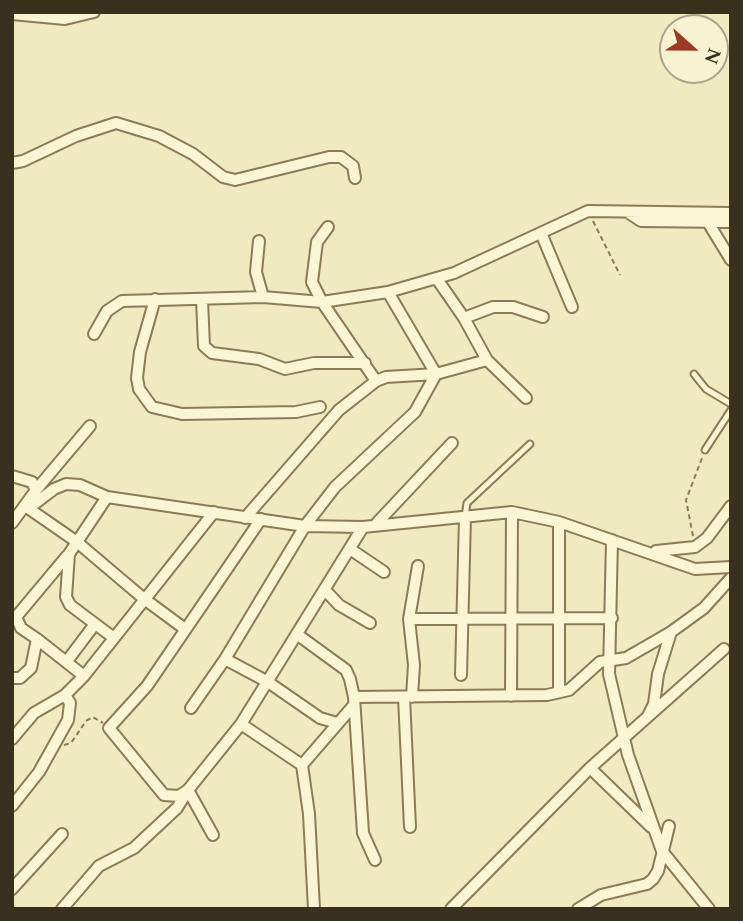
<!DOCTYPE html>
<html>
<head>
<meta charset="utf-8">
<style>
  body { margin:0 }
  #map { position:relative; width:743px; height:921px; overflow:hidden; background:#f0eac1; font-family:Spectral,serif }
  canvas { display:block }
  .frame { position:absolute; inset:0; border:14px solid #39301d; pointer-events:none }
  .north { position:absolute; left:659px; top:14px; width:70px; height:70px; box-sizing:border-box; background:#f7f3d1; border:2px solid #aba589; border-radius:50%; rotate:111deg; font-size:19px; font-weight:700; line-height:28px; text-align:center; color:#39301d }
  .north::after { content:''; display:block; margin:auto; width:24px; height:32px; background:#9b3b25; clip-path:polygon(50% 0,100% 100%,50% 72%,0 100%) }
</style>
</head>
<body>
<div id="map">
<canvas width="743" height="921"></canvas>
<div class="frame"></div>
<div class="north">N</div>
</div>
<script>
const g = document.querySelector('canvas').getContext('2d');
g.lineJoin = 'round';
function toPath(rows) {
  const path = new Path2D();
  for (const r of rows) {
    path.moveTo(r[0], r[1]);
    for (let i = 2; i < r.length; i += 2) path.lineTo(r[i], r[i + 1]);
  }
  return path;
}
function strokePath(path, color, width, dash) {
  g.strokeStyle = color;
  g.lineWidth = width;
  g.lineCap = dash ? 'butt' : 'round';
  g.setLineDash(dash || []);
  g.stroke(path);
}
const service = toPath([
  [694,374,706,389,731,404],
  [705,450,731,410],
  [465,517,467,503,530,444]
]);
const minor = toPath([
  [12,14,65,19,94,12],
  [12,163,23,161,76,136,116,123,159,136,193,154,223,177,235,180,329,157,341,157,353,166,355,178],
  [629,213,641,221,731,222],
  [706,219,731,260],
  [328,227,317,242,312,282,322,302,376,381],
  [541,233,572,307],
  [259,241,256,272,263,297],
  [437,279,464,318,487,360,526,398],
  [155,299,140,352,137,378,139,389,152,407,182,414,296,412,320,407],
  [202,300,204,346,212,353,259,359,285,369,314,363,365,363],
  [464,318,493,307,513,307,543,317],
  [94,334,107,311,122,301,263,297,322,302,388,292,454,273,588,211,731,213],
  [12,476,32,482,36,490,12,523],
  [36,490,90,426],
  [107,497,69,554,66,597,70,605,114,638],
  [25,506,77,542,143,598,185,629],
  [29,508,54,489,66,484,80,485,107,497,305,526,363,527,512,512,559,522,695,569,731,567],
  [245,518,339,410,376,381,386,377,436,374,487,360],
  [261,519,147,686,109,728,164,795,179,796,188,790,241,724,363,527],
  [376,524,452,443],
  [612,540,609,674,628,755,662,851,709,909],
  [350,549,384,572],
  [656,551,695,547,707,538,731,506],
  [325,590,339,605,370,623],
  [409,619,612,618],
  [298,635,346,670,350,679,354,697,363,833,375,860],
  [37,639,84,676],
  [225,659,268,682,320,718,337,723],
  [67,661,95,624],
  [461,675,465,517],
  [12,678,20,678,31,668,37,639,21,628,16,617,67,556],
  [559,692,559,522],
  [511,696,512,512],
  [354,697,547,695,569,690,600,662,626,658,671,632],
  [404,697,410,827],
  [412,697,414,665,409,619,418,566],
  [191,708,225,659,305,526,335,487,415,412,436,374,388,292],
  [648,716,654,704,658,674,671,632,704,608,731,578],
  [241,724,302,765,309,814,314,909],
  [12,739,34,713,65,695,84,676,214,512],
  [302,765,353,706],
  [590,768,651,827],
  [12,806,39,772,68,720,70,703,65,695],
  [12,889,62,834],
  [62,909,99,866,134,848,177,808,188,790,213,835],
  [451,909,590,768,724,649],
  [578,909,601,895,647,884,653,879,658,871,669,826]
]);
strokePath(service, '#8a7c58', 9);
strokePath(minor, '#8a7c58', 14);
strokePath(toPath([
  [593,221,620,275],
  [693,536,686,500,702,458],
  [64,745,71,743,86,721,93,717,103,723]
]), '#8a7c58', 2, [5, 3.5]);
strokePath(service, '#faf6d4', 5);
strokePath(minor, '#faf6d4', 10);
</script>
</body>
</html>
